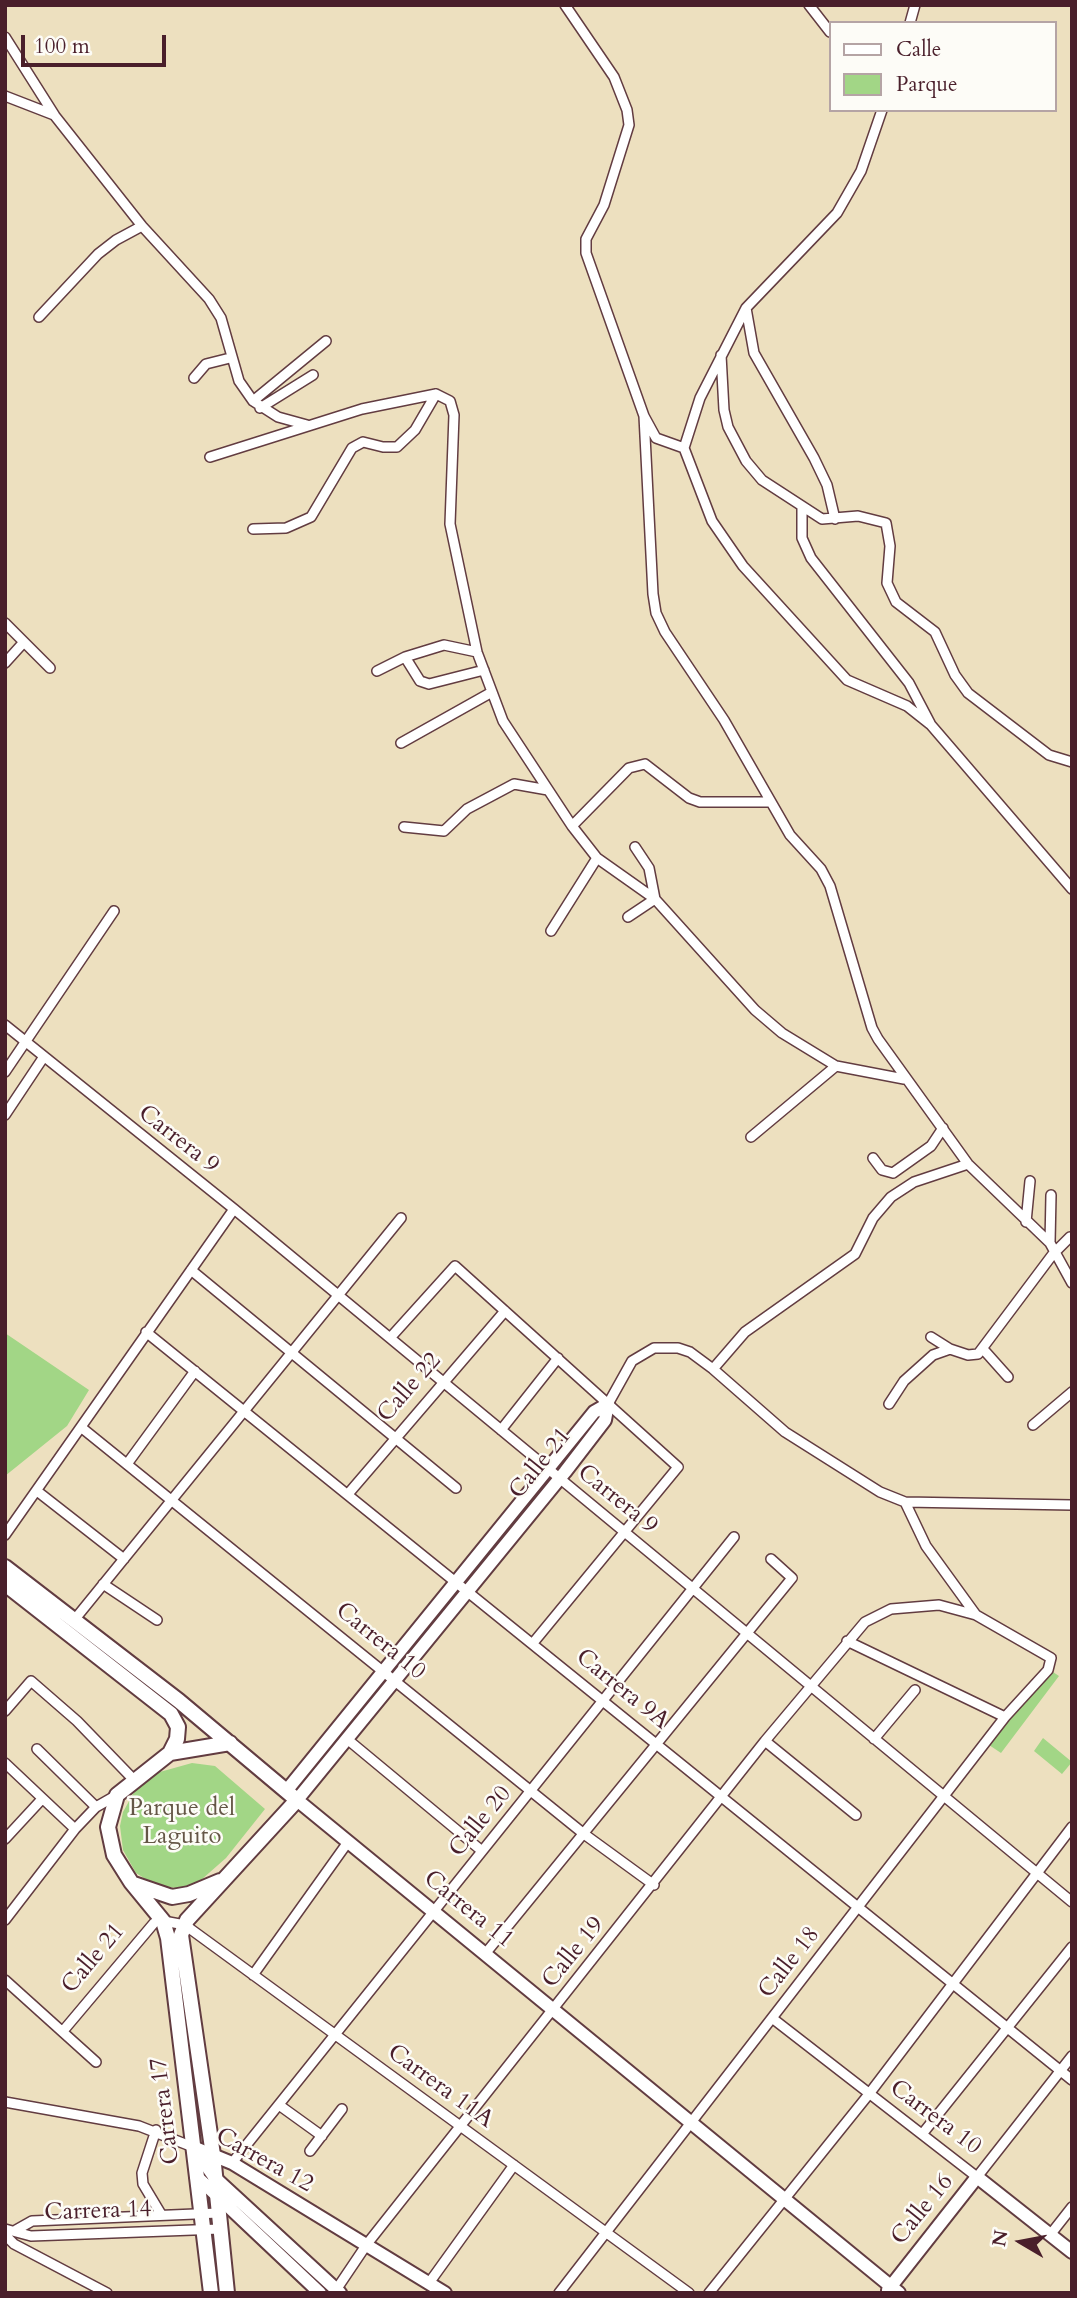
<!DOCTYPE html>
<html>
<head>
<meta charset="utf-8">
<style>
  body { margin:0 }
  #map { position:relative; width:1077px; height:2298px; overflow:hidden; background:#ede0bf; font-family:Cardo,serif }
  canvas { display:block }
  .frame { position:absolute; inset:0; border:7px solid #4a1f2b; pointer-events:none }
  .legend { position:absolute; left:829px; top:21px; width:228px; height:91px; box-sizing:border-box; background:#fdfcf7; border:2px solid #b5a4a5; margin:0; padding:9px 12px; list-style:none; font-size:21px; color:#4a1f2b }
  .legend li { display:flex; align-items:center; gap:14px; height:35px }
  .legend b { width:35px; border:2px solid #b5a4a5 }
  .north { position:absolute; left:986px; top:2207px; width:70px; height:70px; -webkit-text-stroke:5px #fdfcf7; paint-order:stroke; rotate:280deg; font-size:19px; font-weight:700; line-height:28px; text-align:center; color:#4a1f2b }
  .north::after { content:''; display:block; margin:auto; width:24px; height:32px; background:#4a1f2b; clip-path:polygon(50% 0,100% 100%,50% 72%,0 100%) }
  .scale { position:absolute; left:21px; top:35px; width:145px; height:32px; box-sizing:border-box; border:4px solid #4a1f2b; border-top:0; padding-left:9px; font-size:21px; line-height:24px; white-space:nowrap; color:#4a1f2b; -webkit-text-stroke:5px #fdfcf7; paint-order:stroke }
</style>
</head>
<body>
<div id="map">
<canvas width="1077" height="2298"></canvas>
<div class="frame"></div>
<ul class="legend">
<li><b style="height:9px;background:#fff"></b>Calle</li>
<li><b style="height:19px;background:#a2d686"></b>Parque</li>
</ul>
<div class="north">N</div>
<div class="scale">100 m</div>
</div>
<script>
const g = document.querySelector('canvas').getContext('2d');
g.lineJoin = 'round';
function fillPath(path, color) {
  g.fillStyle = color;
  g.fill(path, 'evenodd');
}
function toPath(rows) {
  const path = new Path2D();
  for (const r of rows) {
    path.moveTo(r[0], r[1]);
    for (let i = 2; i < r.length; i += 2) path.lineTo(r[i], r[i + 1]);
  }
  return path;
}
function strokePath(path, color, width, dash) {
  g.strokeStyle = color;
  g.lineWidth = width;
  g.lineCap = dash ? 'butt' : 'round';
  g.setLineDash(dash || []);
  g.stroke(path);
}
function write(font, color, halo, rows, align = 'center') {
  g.font = font + ' Cardo,serif';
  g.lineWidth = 5;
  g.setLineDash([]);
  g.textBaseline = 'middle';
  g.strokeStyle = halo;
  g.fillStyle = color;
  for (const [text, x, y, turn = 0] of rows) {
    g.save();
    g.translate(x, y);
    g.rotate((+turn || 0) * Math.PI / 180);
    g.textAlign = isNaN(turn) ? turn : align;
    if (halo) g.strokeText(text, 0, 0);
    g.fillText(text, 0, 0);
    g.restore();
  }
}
fillPath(toPath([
  [5,1333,89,1390,67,1426,5,1476],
  [1050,1670,1059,1676,1001,1753,989,1745],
  [1043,1738,1072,1762,1062,1774,1034,1751],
  [192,1763,215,1766,265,1809,226,1858,201,1880,183,1889,155,1885,136,1873,123,1850,120,1826,123,1812,133,1794,149,1775]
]), '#a2d686');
const street = toPath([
  [565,5,614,77,627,110,629,125,604,205,586,239,586,253,644,416,656,438,684,448],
  [809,5,830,32],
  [910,23,915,5],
  [5,37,55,116,142,226,209,299,221,318,239,381,253,401,278,417,307,425],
  [5,96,54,115],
  [882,110,861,171,837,213,746,308,700,398,684,448,712,521,743,566,847,680,907,706,931,725,1072,889],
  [746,308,754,353,814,458,827,485,835,519],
  [39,317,98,254,116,240,142,226],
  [721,355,724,410,728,427,746,461,762,480,822,519,858,516,886,523,890,546,887,583,896,602,935,632,955,675,968,693,1049,755,1072,762],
  [194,378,206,364,230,358],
  [253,401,326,341],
  [260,408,313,375],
  [644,416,653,594,656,613,665,632,724,720,790,835,821,869,830,886,872,1028,878,1039,968,1164,1050,1243,1072,1283],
  [210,457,362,409,436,394,450,401,454,415,450,524,477,652,503,721,572,826,597,858,655,899,755,1010,782,1033,836,1066,904,1079],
  [802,507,802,538,811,558,909,683,930,723],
  [253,529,286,528,311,517,352,448,363,442,383,447,397,447,415,430,436,394],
  [5,623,50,668],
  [405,657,420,681,429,684,484,670],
  [5,663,24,642],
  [377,671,405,657,444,645,477,652],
  [401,743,492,692],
  [572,826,629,768,645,764,689,798,700,802,770,802],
  [404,827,444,831,467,809,514,784,548,790],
  [628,917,655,899,649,868,635,847],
  [551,931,597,858],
  [5,1025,234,1209,1072,1902],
  [5,1072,114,911],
  [5,1115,43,1058],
  [751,1137,836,1066],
  [873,1158,882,1170,893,1173,931,1146,943,1128],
  [1026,1222,1030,1181],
  [1050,1243,1051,1195],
  [191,1270,456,1488],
  [146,1332,1072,2080],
  [931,1337,950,1349,968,1355,978,1354,1053,1254,1070,1237],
  [390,1338,455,1266,678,1467,533,1643],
  [983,1349,1008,1377],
  [713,1369,745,1332,855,1254,873,1218,891,1197,914,1182,968,1164],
  [608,1404,632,1361,654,1348,678,1348,690,1352,713,1369,785,1432,880,1492,905,1502,1072,1505],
  [889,1404,904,1381,933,1355,950,1349],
  [1033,1425,1072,1392],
  [82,1428,584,1834,654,1885],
  [501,1430,558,1358],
  [127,1464,195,1371],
  [37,1491,124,1559],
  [348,1494,505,1311],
  [905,1502,926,1546,976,1615],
  [5,1535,234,1209],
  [103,1584,157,1620],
  [75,1619,401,1218],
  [847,1641,1005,1717],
  [5,1711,31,1681,77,1721,135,1781],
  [347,1739,482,1851],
  [874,1739,915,1690],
  [765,1741,856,1815],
  [37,1749,96,1807],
  [5,1763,75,1829],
  [5,1839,42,1799],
  [5,1920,75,1829,96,1807,117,1795],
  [485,1954,792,1578,771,1559],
  [253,1975,348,1842],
  [5,1980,96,2062],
  [772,2018,977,2177,1072,2056],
  [63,2031,154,1923,158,1920,185,1925,689,2293],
  [5,2102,139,2126,193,2147],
  [279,2105,322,2136],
  [156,2130,142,2173,143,2184,161,2214],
  [923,2133,1072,1947],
  [310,2151,342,2109],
  [232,2163,734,1537],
  [5,2229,31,2236,220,2229],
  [16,2230,32,2221,218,2213],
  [5,2235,14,2244,107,2293],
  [1050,2235,1072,2207],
  [429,2283,514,2165],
  [334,2293,367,2244,765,1741,865,1622,891,1609,939,1605,976,1615,1051,1658,1048,1670,1005,1717,559,2293],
  [709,2293,869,2094,1072,1827]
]);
const secondary = toPath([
  [608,1404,605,1420,565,1472,297,1800,899,2293],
  [287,1790,594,1412,608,1404],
  [193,2147,232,2163,445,2293],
  [194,2148,215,2178,340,2293],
  [196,2176,320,2293],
  [888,2290,977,2177,1072,2252]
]);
const primary = toPath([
  [5,1567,179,1701,297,1800,187,1920,181,1935,213,2155,227,2293],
  [5,1584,171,1714,178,1727,177,1739,170,1753,117,1795,108,1827,114,1855,131,1882,163,1921,168,1938,211,2293],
  [170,1753,230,1743],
  [134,1884,172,1897,189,1894,220,1881]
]);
strokePath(street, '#623c41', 12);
strokePath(secondary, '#623c41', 16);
strokePath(primary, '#623c41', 18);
strokePath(street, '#fff', 9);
strokePath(secondary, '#fff', 12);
strokePath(primary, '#fff', 14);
write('24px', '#4a1f2b', '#fdfcf7', [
  ["Carrera 9",178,1140,38],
  ["Calle 22",410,1388,-49],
  ["Calle 21",541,1464,-51],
  ["Carrera 9",617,1500,39],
  ["Carrera 10",380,1642,39],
  ["Carrera 9A",622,1690,39],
  ["Calle 20",481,1822,-51],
  ["Carrera 11",468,1910,39],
  ["Calle 19",574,1953,-51],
  ["Calle 21",94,1959,-50],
  ["Calle 18",790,1963,-52],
  ["Carrera 11A",440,2087,36],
  ["Carrera 17",166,2111,-97],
  ["Carrera 10",935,2118,37],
  ["Carrera 12",264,2161,29],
  ["Calle 16",923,2210,-51],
  ["Carrera 14",98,2212,-2]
]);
write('24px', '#645646', '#fdfcf7', [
  ["Parque del",182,1809],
  ["Laguito",182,1837]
]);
</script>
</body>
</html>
